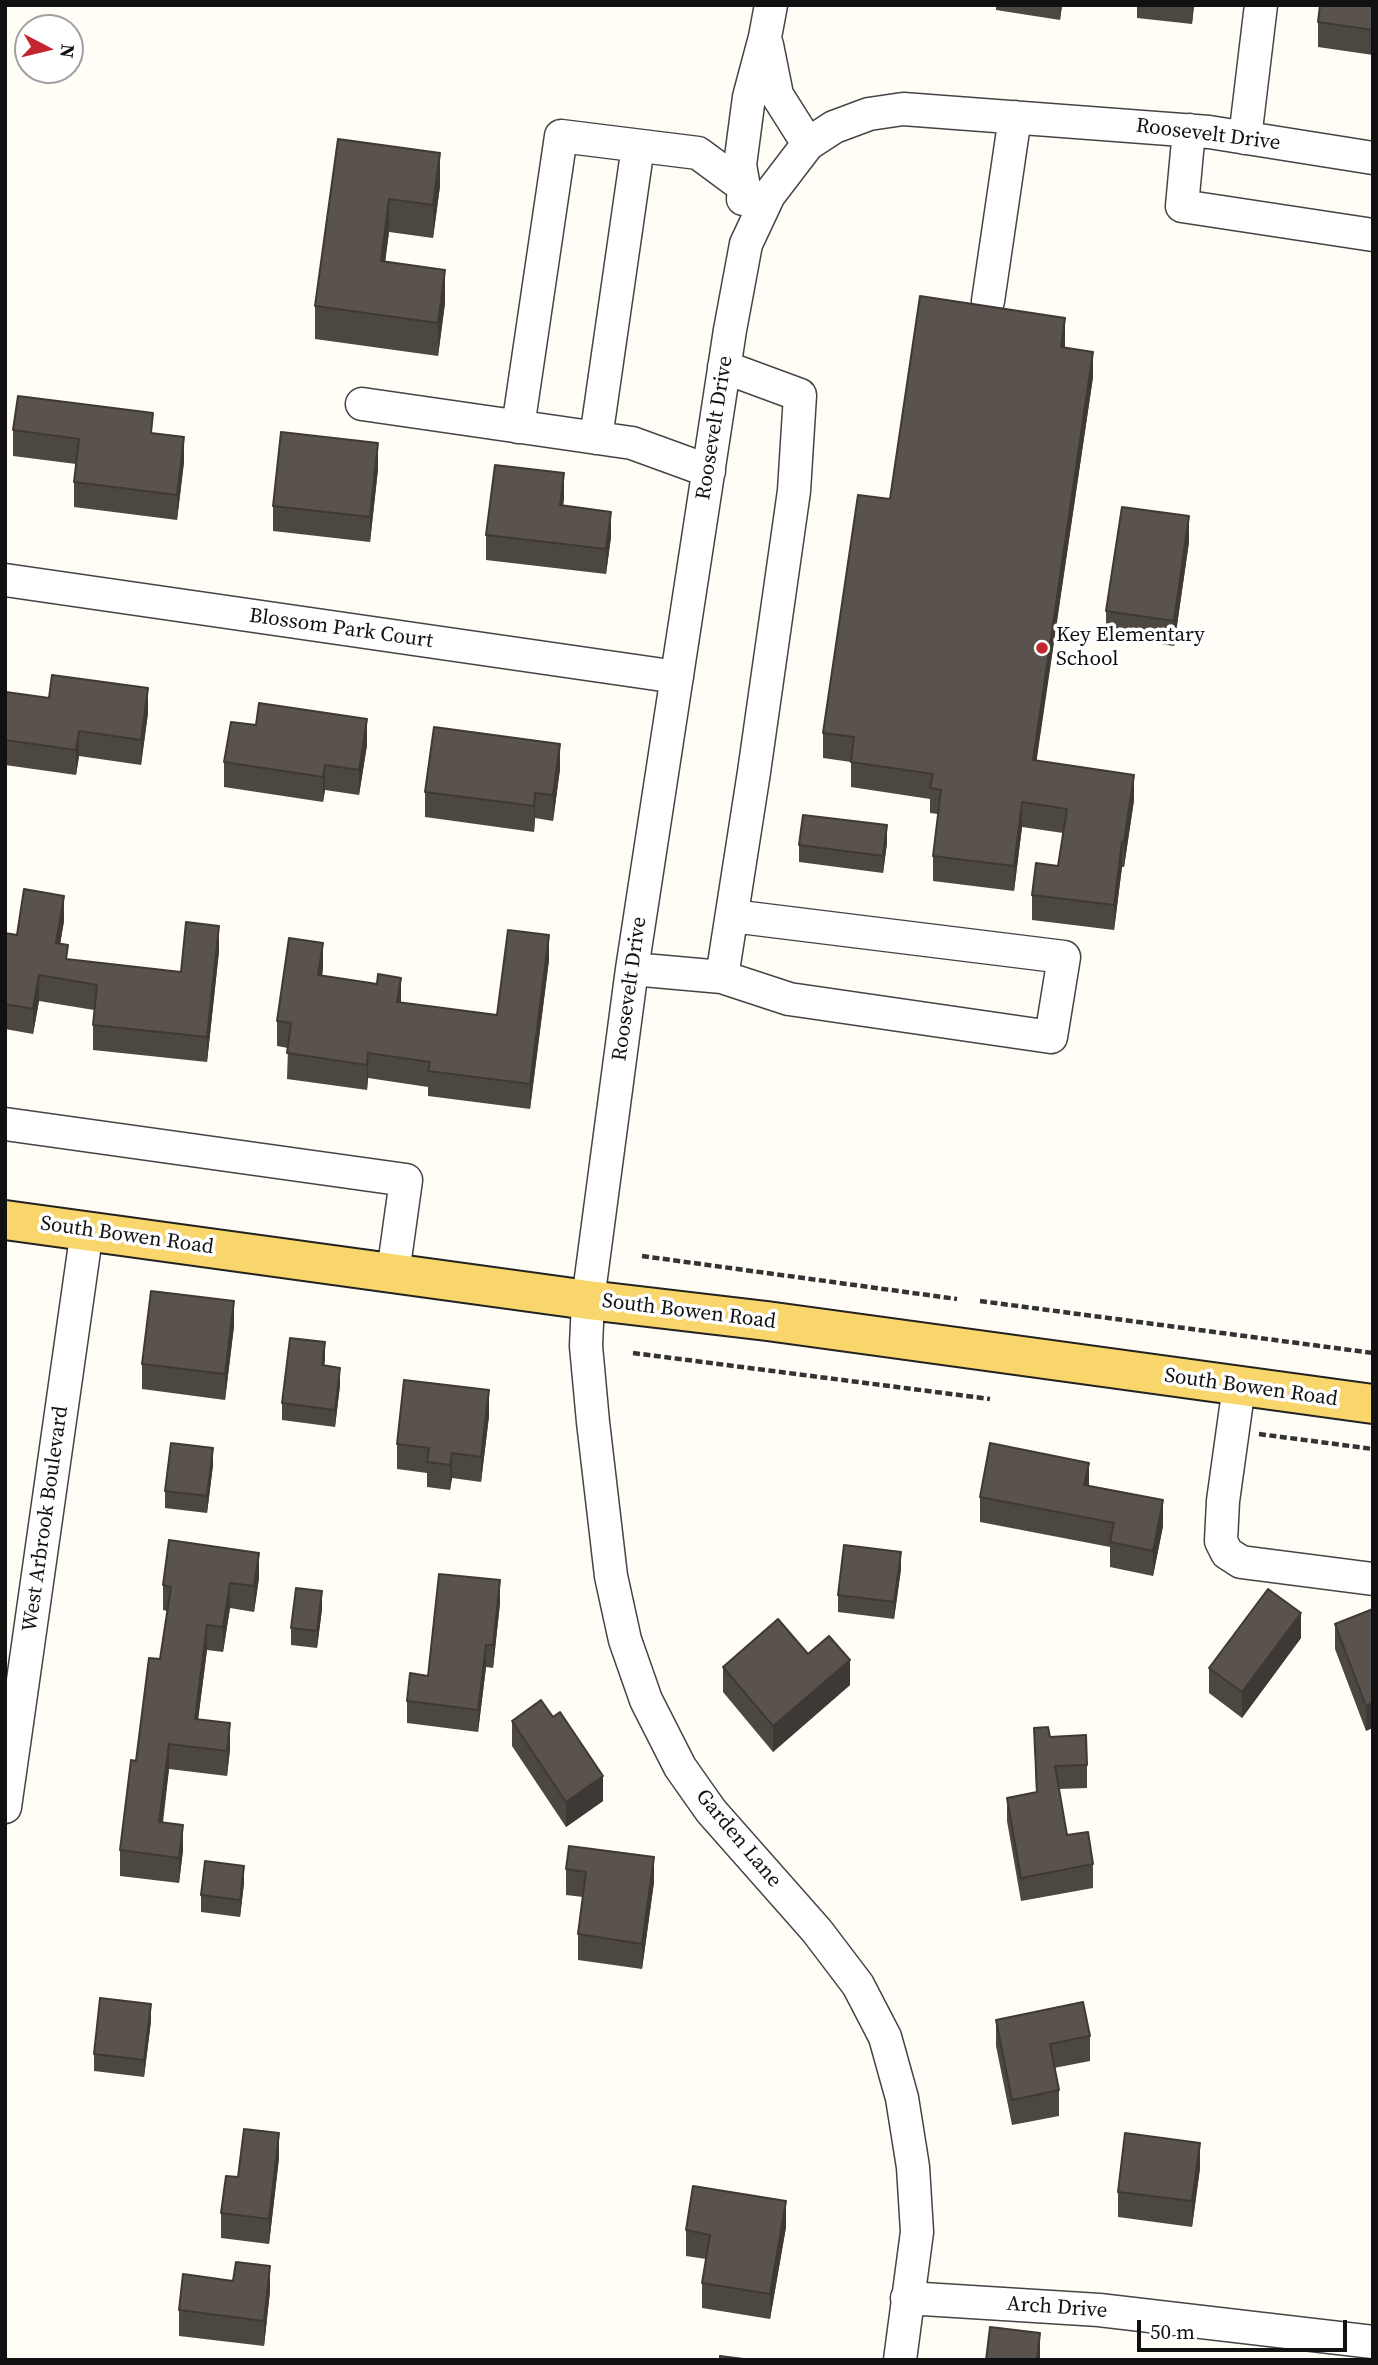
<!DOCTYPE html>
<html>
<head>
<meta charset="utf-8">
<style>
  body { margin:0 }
  #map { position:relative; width:1378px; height:2365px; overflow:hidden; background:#fffdf5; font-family:"Source Serif 4",serif }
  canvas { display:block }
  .frame { position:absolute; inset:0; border:7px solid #111; pointer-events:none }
  .north { position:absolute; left:14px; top:14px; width:70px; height:70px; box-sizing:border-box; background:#fff; border:2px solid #a0a0a0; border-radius:50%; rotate:97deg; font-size:19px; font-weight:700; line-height:28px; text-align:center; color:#111 }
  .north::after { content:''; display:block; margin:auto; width:24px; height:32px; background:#c4262e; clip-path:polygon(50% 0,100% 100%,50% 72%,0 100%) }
  .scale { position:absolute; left:1137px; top:2320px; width:210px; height:32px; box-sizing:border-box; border:4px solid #111; border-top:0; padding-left:9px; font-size:21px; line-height:24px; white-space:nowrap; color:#111; -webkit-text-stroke:5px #fff; paint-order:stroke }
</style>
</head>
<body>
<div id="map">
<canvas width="1378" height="2365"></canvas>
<div class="frame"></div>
<div class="north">N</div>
<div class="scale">50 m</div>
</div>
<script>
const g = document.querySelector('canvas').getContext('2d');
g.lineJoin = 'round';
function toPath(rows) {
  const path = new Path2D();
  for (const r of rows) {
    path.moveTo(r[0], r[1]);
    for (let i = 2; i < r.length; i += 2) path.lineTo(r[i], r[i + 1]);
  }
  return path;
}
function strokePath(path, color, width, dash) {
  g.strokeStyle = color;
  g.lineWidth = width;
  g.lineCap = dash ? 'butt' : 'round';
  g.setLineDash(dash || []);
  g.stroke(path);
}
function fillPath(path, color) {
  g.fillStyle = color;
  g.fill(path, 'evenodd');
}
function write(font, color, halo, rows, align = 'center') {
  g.font = font + ' "Source Serif 4",serif';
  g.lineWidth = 7;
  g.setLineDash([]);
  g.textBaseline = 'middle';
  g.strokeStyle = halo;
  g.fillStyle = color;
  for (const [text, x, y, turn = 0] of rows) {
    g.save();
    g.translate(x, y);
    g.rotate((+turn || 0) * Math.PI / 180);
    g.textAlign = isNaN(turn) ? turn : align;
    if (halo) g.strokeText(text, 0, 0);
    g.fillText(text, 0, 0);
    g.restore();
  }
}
const minor = toPath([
  [767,45,777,95,808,144],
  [1189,130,1182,206,1373,235],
  [1245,138,1261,5],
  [743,199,744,187,740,165,749,97,765,37,771,5],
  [988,301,1015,117],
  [362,404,632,443,709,471],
  [518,427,561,136,698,153,744,187],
  [596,438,638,146],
  [5,580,677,677],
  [632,969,722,977,754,772,794,491,800,395,724,367],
  [722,977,789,999,1051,1037,1064,957,732,916],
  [5,1124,406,1180,393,1273],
  [1239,1386,1223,1501,1221,1541,1227,1553,1241,1562,1373,1579],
  [5,1807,87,1230],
  [907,2298,1099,2310,1373,2342],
  [900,2360,917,2232,913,2167,902,2098,885,2037,858,1985,817,1931,711,1811,680,1767,646,1700,625,1640,611,1576,593,1422,586,1346,588,1300,632,969,730,330,746,244,769,195,808,144,834,127,869,114,903,109,1209,132,1373,158]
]);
const major = toPath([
  [5,1220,588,1300,767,1321,1373,1404]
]);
strokePath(minor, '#444', 35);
strokePath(major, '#222', 42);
strokePath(toPath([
  [642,1256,957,1299],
  [980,1301,1373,1353],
  [633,1353,990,1399],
  [1259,1434,1373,1449]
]), '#333', 4.5, [7, 3.5]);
strokePath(minor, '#fff', 32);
strokePath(major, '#f9d66b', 38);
fillPath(toPath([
  [996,5,1062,5,1060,20,996,10],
  [1137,5,1194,5,1192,24,1137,18],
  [1373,5,1373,55,1318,47,1318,22],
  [338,139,440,186,433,238,389,232,385,261,445,303,438,356,315,339,315,306],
  [1065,343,1065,347,1093,377,1036,761,1134,800,1124,867,1122,867,1114,930,1032,920,1032,895,1058,866,1063,833,1022,827,1014,891,933,881,933,856,938,814,930,813,930,799,851,787,851,762,823,758,823,733,890,499],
  [13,430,153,433,184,462,177,520,74,507,74,482,76,464,13,456],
  [378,469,370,542,273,531,273,506],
  [564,498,563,506,611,537,606,574,486,560,486,535],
  [1189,542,1174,646,1106,636,1106,611],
  [5,695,148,713,141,765,79,756,76,775,5,765],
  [256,725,367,745,359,795,325,790,323,802,224,787,224,762],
  [560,769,553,821,535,818,534,832,425,817,425,792],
  [887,843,883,873,799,862,799,845],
  [64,921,60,944,68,960,181,972,219,951,207,1062,93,1050,93,1025,94,1010,39,1001,33,1034,5,1029,5,933,17,935],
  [549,960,530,1109,428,1096,428,1087,368,1078,367,1090,287,1079,288,1048,277,1046,277,1021,323,968,322,976,401,1003,497,1015],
  [234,1326,225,1400,142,1389,142,1364],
  [325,1359,324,1366,340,1385,335,1427,282,1420,282,1403],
  [489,1416,481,1482,452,1478,450,1490,427,1487,427,1473,397,1469,397,1444],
  [213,1465,207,1513,165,1508,165,1491],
  [1089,1486,1163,1526,1153,1576,1110,1567,1110,1547,980,1522,980,1497],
  [901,1569,894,1619,838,1612,838,1595],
  [259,1578,254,1612,230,1608,223,1652,207,1650,198,1719,230,1749,227,1776,169,1769,163,1823,183,1850,179,1883,120,1876,120,1850,136,1761,160,1659,167,1611,163,1610,163,1585],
  [500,1603,493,1668,486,1667,478,1732,407,1723,407,1701,428,1676],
  [322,1609,317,1648,291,1645,291,1628],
  [1373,1609,1366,1731,1335,1649,1335,1624],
  [1301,1638,1242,1718,1209,1693,1209,1668],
  [808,1654,850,1685,773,1752,723,1692,723,1667],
  [512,1721,603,1801,566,1827,512,1746],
  [1034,1728,1050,1737,1087,1765,1087,1788,1059,1789,1067,1835,1093,1864,1093,1888,1021,1901,1007,1821,1007,1798,1036,1792],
  [566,1869,654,1882,642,1969,578,1960,578,1934,583,1897,566,1895],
  [244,1883,240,1917,201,1912,201,1895],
  [996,2020,1090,2036,1090,2061,1054,2068,1059,2090,1059,2116,1012,2125,996,2046],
  [151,2021,144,2077,94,2071,94,2054],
  [279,2158,269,2244,221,2238,221,2213,238,2177],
  [1200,2168,1192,2227,1118,2217,1118,2192],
  [786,2227,770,2319,702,2308,702,2283,706,2259,686,2256,686,2230],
  [270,2291,264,2346,179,2336,179,2310]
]), '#4d4742');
fillPath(toPath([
  [1060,5,1062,5,1060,20],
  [1192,5,1194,5,1192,24],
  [440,153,440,186,433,238,433,205],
  [389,199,389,232,381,294,381,261],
  [445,270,445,303,438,356,438,323],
  [1065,318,1065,343,1061,372,1061,347],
  [1093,352,1093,377,1033,785,1033,760],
  [184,437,184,462,177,520,177,495],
  [378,443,378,469,370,542,370,517],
  [564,473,564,498,560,531,560,505],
  [611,512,611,537,606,574,606,549],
  [1189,516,1189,542,1174,646,1174,621],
  [148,688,148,713,141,765,141,740],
  [367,719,367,745,359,795,359,770],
  [79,731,79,756,76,775,76,750],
  [560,744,560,769,553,821,553,795],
  [325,765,325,790,323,802,323,777],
  [1134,775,1134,800,1124,867,1124,842],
  [535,793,535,818,534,832,534,806],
  [1022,802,1022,827,1014,891,1014,866],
  [887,825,887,843,883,873,883,856],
  [1122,842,1122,867,1114,930,1114,905],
  [64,896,64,921,56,968,56,943],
  [219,926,219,951,207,1062,207,1037],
  [549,935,549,960,530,1109,530,1084],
  [323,943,323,968,318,1001,318,975],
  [39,975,39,1001,33,1034,33,1009],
  [401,978,401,1003,397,1002],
  [368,1053,368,1078,367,1090,367,1065],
  [234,1301,234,1326,225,1400,225,1374],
  [325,1342,325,1359,322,1383,322,1365],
  [340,1368,340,1385,335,1427,335,1410],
  [489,1390,489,1416,481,1482,481,1457],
  [213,1448,213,1465,207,1513,207,1496],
  [452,1453,452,1478,450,1490,450,1465],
  [1089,1463,1089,1488,1084,1485],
  [1163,1500,1163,1526,1153,1576,1153,1551],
  [901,1552,901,1569,894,1619,894,1602],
  [259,1553,259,1578,254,1612,254,1586],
  [500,1580,500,1603,493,1668,493,1645],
  [230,1583,230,1608,223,1652,223,1627],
  [322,1591,322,1609,317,1648,317,1631],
  [1301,1613,1301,1638,1242,1718,1242,1692],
  [207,1625,207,1650,195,1744,195,1719],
  [486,1645,486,1667,478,1732,478,1710],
  [850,1660,850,1685,773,1752,773,1726],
  [1373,1703,1373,1728,1366,1731,1366,1706],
  [230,1723,230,1749,227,1776,227,1751],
  [169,1744,169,1769,159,1848,159,1822],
  [603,1776,603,1801,566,1827,566,1802],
  [183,1825,183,1850,179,1883,179,1858],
  [654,1857,654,1882,642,1969,642,1944],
  [244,1866,244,1883,240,1917,240,1900],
  [151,2004,151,2021,144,2077,144,2060],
  [279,2133,279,2158,269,2244,269,2219],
  [1200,2143,1200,2168,1192,2227,1192,2201],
  [786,2201,786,2227,770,2319,770,2294],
  [270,2266,270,2291,264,2346,264,2321],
  [1040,2333,1040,2360,1037,2360]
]), '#3f3936');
const building = toPath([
  [1320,5,1373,5,1373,30,1318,22,1320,5],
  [338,139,440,153,433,205,389,199,381,261,445,270,438,323,315,306,338,139],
  [920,296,1065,318,1061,347,1093,352,1033,760,1134,775,1124,842,1122,842,1114,905,1032,895,1036,863,1058,866,1067,809,1022,802,1014,866,933,856,941,790,930,788,933,774,851,762,854,737,823,733,858,495,890,499,920,296],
  [18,396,153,413,151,433,184,437,177,495,74,482,79,439,13,430,18,396],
  [281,432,378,443,370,517,273,506,281,432],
  [495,465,564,473,560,505,611,512,606,549,486,535,495,465],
  [1122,507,1189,516,1174,621,1106,611,1122,507],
  [52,675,148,688,141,740,79,731,76,750,5,740,6,692,49,698,52,675],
  [259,703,367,719,359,770,325,765,323,777,224,762,231,722,256,725,259,703],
  [434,727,560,744,553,795,535,793,534,806,425,792,434,727],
  [803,815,887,825,883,856,799,845,803,815],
  [24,889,64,896,56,943,68,945,66,959,181,972,186,922,219,926,207,1037,93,1025,97,985,39,975,33,1009,5,1004,5,933,17,935,24,889],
  [508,930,549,935,530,1084,428,1071,430,1062,368,1053,367,1065,287,1053,291,1023,277,1021,289,938,323,943,318,975,377,984,378,974,401,978,397,1002,497,1015,508,930],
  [151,1291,234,1301,225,1374,142,1364,151,1291],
  [290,1338,325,1342,322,1365,340,1368,335,1410,282,1403,290,1338],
  [404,1380,489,1390,481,1457,452,1453,450,1465,427,1462,429,1448,397,1444,404,1380],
  [171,1443,213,1448,207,1496,165,1491,171,1443],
  [990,1443,1089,1463,1084,1485,1163,1500,1153,1551,1110,1542,1114,1523,980,1497,990,1443],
  [169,1540,259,1553,254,1586,230,1583,223,1627,207,1625,195,1719,230,1723,227,1751,169,1744,159,1822,183,1825,179,1858,120,1850,131,1760,136,1761,149,1658,160,1659,171,1587,163,1585,169,1540],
  [844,1545,901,1552,894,1602,838,1595,844,1545],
  [439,1574,500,1580,493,1645,486,1645,478,1710,407,1701,410,1673,428,1676,439,1574],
  [296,1588,322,1591,317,1631,291,1628,296,1588],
  [1268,1589,1301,1613,1242,1692,1209,1668,1268,1589],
  [1373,1609,1373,1703,1366,1706,1335,1624,1373,1609],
  [778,1619,808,1654,829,1636,850,1660,773,1726,723,1667,778,1619],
  [541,1700,553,1717,560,1712,603,1776,566,1802,512,1721,541,1700],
  [1048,1727,1050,1737,1086,1735,1087,1765,1055,1766,1067,1835,1088,1832,1093,1864,1021,1878,1007,1798,1037,1792,1034,1728,1048,1727],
  [569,1846,654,1857,642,1944,578,1934,586,1872,566,1869,569,1846],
  [205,1861,244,1866,240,1900,201,1895,205,1861],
  [100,1998,151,2004,144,2060,94,2054,100,1998],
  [1083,2002,1090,2036,1050,2044,1059,2090,1012,2100,996,2020,1083,2002],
  [244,2129,279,2133,269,2219,221,2213,226,2176,238,2177,244,2129],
  [1125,2133,1200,2143,1192,2201,1118,2192,1125,2133],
  [693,2186,786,2201,770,2294,702,2283,710,2235,686,2230,693,2186],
  [236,2262,270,2266,264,2321,179,2310,183,2274,233,2281,236,2262],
  [990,2327,1040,2333,1037,2360,986,2360,990,2327],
  [720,2356,751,2360,720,2360,720,2356]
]);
fillPath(building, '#5a524d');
strokePath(building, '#3f3936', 2);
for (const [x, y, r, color] of [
  [1042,648,7,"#c4262e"]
]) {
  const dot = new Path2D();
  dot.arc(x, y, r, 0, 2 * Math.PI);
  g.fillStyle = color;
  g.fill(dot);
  strokePath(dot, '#fff', 2.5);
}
write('21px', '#111', '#fff', [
  ["Roosevelt Drive",1208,135,7],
  ["Roosevelt Drive",715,428,-81],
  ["Blossom Park Court",341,629,8],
  ["Roosevelt Drive",630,989,-82],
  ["South Bowen Road",127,1236,8],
  ["South Bowen Road",689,1312,7],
  ["South Bowen Road",1251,1388,8],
  ["West Arbrook Boulevard",46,1519,-82],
  ["Garden Lane",738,1839,50],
  ["Arch Drive",1057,2308,4]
]);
write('21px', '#111', '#fff', [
  ["Key Elementary",1056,636],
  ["School",1056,660]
], 'left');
</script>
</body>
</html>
